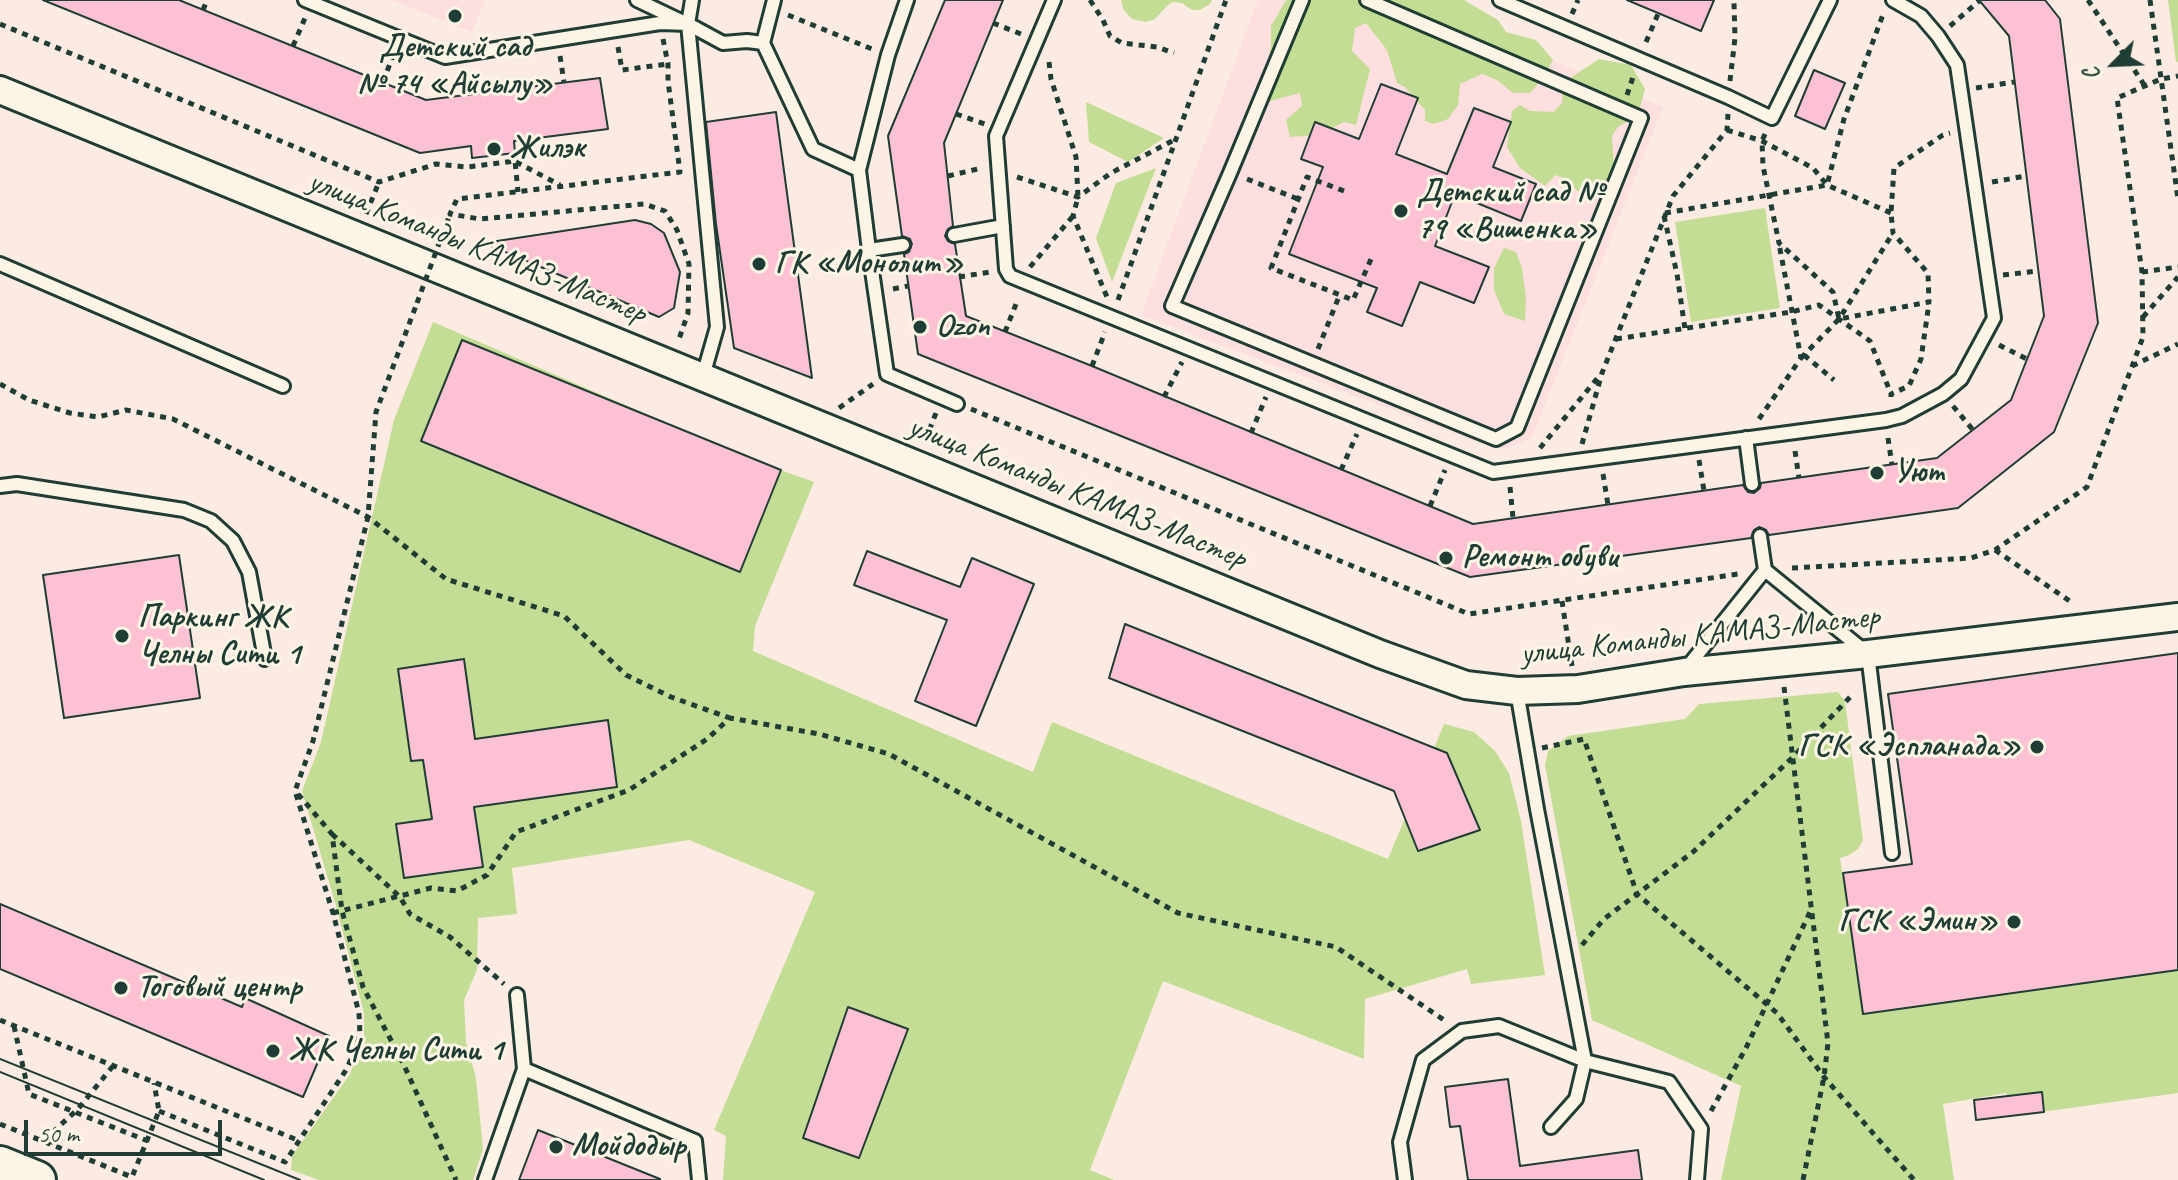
<!DOCTYPE html>
<html>
<head>
<meta charset="utf-8">
<style>
  body { margin:0 }
  #map { position:relative; width:2178px; height:1180px; overflow:hidden; background:#fcebe2; font-family:Caveat,sans-serif }
  canvas { display:block }
  .north { position:absolute; left:2074px; top:24px; width:80px; height:80px; -webkit-text-stroke:6px #fcf5e5; paint-order:stroke; rotate:246deg; font-size:22px; font-weight:700; line-height:32px; text-align:center; color:#1f3d34 }
  .north::after { content:''; display:block; margin:auto; width:28px; height:36px; background:#1f3d34; clip-path:polygon(50% 0,100% 100%,50% 72%,0 100%) }
  .scale { position:absolute; left:24px; top:1120px; width:198px; height:36px; box-sizing:border-box; border:4px solid #1f3d34; border-top:0; padding-left:10px; font-size:24px; line-height:28px; white-space:nowrap; color:#1f3d34; -webkit-text-stroke:6px #fcf5e5; paint-order:stroke }
</style>
</head>
<body>
<div id="map">
<canvas width="2178" height="1180"></canvas>
<div class="north">С</div>
<div class="scale">50 m</div>
</div>
<script>
const g = document.querySelector('canvas').getContext('2d');
g.lineJoin = 'round';
function fillPath(path, color) {
  g.fillStyle = color;
  g.fill(path, 'evenodd');
}
function toPath(rows) {
  const path = new Path2D();
  for (const r of rows) {
    path.moveTo(r[0], r[1]);
    for (let i = 2; i < r.length; i += 2) path.lineTo(r[i], r[i + 1]);
  }
  return path;
}
function strokePath(path, color, width, dash) {
  g.strokeStyle = color;
  g.lineWidth = width;
  g.lineCap = dash ? 'butt' : 'round';
  g.setLineDash(dash || []);
  g.stroke(path);
}
function write(font, color, halo, rows, align = 'center') {
  g.font = font + ' Caveat,sans-serif';
  g.lineWidth = 6;
  g.setLineDash([]);
  g.textBaseline = 'middle';
  g.strokeStyle = halo;
  g.fillStyle = color;
  for (const [text, x, y, turn = 0] of rows) {
    g.save();
    g.translate(x, y);
    g.rotate((+turn || 0) * Math.PI / 180);
    g.textAlign = isNaN(turn) ? turn : align;
    if (halo) g.strokeText(text, 0, 0);
    g.fillText(text, 0, 0);
    g.restore();
  }
}
fillPath(toPath([
  [391,0,485,0,472,32],
  [1258,0,1409,0,1663,107,1532,437,1515,446,1496,449,1141,315]
]), '#fcdfde');
fillPath(toPath([
  [1121,0,1212,0,1210,4,1200,10,1192,10,1182,3,1173,2,1169,4,1155,19,1146,22,1132,19,1123,9],
  [1286,0,1464,0,1498,20,1506,32,1536,40,1553,60,1545,76,1530,93,1513,93,1497,80,1482,74,1460,84,1458,105,1448,119,1434,124,1425,121,1425,110,1405,87,1397,83,1387,50,1366,23,1355,28,1352,51,1370,69,1356,125,1344,122,1318,135,1290,137,1286,120,1302,106,1300,93,1263,103,1265,75,1271,47,1271,26],
  [2168,0,2178,0,2178,62,2176,62],
  [1599,59,1631,65,1645,89,1639,111,1628,121,1618,127,1612,136,1615,182,1604,196,1587,200,1564,178,1555,175,1545,186,1520,168,1507,147,1512,111,1520,105,1530,111,1554,112,1562,103,1564,82],
  [1086,102,1164,138,1128,162,1089,142],
  [1156,168,1112,282,1096,238,1116,183],
  [1765,208,1780,308,1691,322,1675,222],
  [1504,248,1516,252,1522,268,1526,298,1525,321,1504,314,1494,290,1494,268],
  [433,322,755,461,814,482,755,626,753,651,1033,772,1052,722,1388,859,1444,724,1474,732,1495,751,1509,773,1521,821,1545,975,1471,984,1467,969,1365,999,1364,1059,1163,981,1090,1170,1114,1180,723,1180,726,1136,714,1130,815,892,689,840,512,868,517,914,478,918,477,970,464,1000,466,1042,476,1078,483,1149,473,1180,319,1180,291,1170,292,1156,350,1074,364,1037,364,1013,336,906,302,791,321,742,394,420],
  [1838,692,1845,701,1863,840,1858,849,1849,855,1840,858,1863,1014,2178,970,2178,1093,2013,1116,2006,1093,1943,1104,1954,1180,1721,1180,1741,1086,1592,1020,1545,765,1548,751,1568,736,1685,719,1699,704]
]), '#c3dd94');
const building = toPath([
  [43,0,179,0,426,100,600,78,608,129,514,141,515,153,472,158,471,146,420,153,43,0],
  [945,0,1003,0,944,143,953,226,948,229,945,236,948,241,955,244,966,316,1092,366,1473,524,1743,485,1748,492,1754,493,1760,488,1761,483,1937,458,2011,400,2044,316,2009,36,1979,0,2045,0,2060,19,2098,323,2054,432,1958,508,1769,535,1766,530,1759,527,1754,530,1751,538,1470,577,918,354,904,254,909,252,912,244,910,239,902,236,888,136,945,0],
  [1627,0,1714,0,1701,31,1627,0],
  [1814,70,1845,83,1825,129,1795,116,1814,70],
  [1381,84,1418,98,1396,154,1447,174,1474,108,1511,122,1493,167,1536,184,1521,221,1455,194,1435,246,1489,267,1474,303,1420,282,1402,326,1367,312,1377,288,1289,254,1323,167,1301,159,1315,122,1359,139,1381,84],
  [776,112,812,378,734,348,716,224,706,122,776,112],
  [635,220,651,224,664,233,680,272,674,308,659,317,484,243,635,220],
  [462,340,781,470,740,572,421,441,462,340],
  [867,551,960,587,972,558,1034,584,976,726,915,701,947,620,854,585,867,551],
  [179,555,200,698,64,718,43,575,179,555],
  [1125,624,1447,753,1480,830,1418,851,1394,791,1109,678,1125,624],
  [2178,653,2178,970,1863,1014,1843,873,1912,864,1888,694,2178,653],
  [464,659,475,739,608,720,617,787,474,807,483,867,404,878,396,824,432,819,423,760,411,761,398,669,464,659],
  [0,904,242,1007,245,998,329,1036,303,1097,0,969,0,904],
  [848,1007,908,1029,859,1158,803,1138,848,1007],
  [1508,1079,1520,1166,1638,1150,1642,1180,1468,1180,1460,1126,1450,1127,1445,1087,1508,1079],
  [2042,1092,2044,1112,1976,1120,1974,1100,2042,1092],
  [538,1130,660,1179,660,1180,519,1180,538,1130]
]);
fillPath(building, '#fcc2d4');
strokePath(building, '#1f3d34', 2);
const service = toPath([
  [305,0,445,57,660,23,688,24],
  [637,0,681,21],
  [907,0,888,55,859,170,869,250,887,374,957,404],
  [1054,0,996,136,1006,269,1010,276,1493,472,1886,420,1902,416,1943,394,1961,379,1994,318,1957,65,1938,36,1921,16,1893,0],
  [1302,0,1230,173,1172,306,1496,439,1517,428,1641,118,1367,0],
  [1500,0,1728,97,1772,118,1830,0],
  [688,24,692,0],
  [763,43,813,149,859,170],
  [954,235,1003,226],
  [869,250,903,245],
  [0,264,283,386],
  [703,376,717,327,688,24,723,43,747,41,763,43,774,0],
  [1746,438,1752,484],
  [0,486,17,484,184,510,211,521,233,541,249,572,265,659],
  [1760,536,1765,570,1868,654,1892,853],
  [1685,670,1765,570],
  [1517,691,1537,809,1585,1061,1576,1099,1551,1127],
  [517,995,524,1069],
  [485,1180,524,1069,695,1141,699,1180],
  [1405,1180,1400,1142,1423,1060,1462,1031,1499,1026,1585,1061,1669,1082,1701,1129,1697,1180]
]);
const minor = toPath([
  [0,90,1380,654,1466,685,1517,691,1578,689,1684,672,1868,654,2178,617]
]);
const secondary = toPath([
  [0,1165,37,1180]
]);
strokePath(service, '#1f3d34', 18);
strokePath(minor, '#1f3d34', 32);
strokePath(secondary, '#1f3d34', 42);
strokePath(toPath([
  [1090,0,1103,20,1110,36,1122,43,1157,47,1174,53],
  [2088,0,2145,86],
  [2150,0,2178,199],
  [203,10,207,0],
  [1572,14,1578,0],
  [788,15,872,49],
  [993,23,1021,34],
  [0,24,379,182,436,164,467,167,515,161,518,192],
  [1950,26,1979,1],
  [663,39,668,64,668,81,680,172,457,199,450,214,480,219,644,204,665,211,677,230,689,264,688,313,678,342],
  [1646,42,1658,14],
  [293,46,305,18],
  [618,47,622,70,668,64],
  [560,56,564,82],
  [1049,62,1051,79,1076,157,1078,197,1073,216,1107,297],
  [466,72,469,94],
  [1730,81,1735,38,1734,3,1732,0],
  [383,82,394,53],
  [1976,88,2014,82],
  [1627,95,1634,74],
  [956,114,985,124],
  [1727,130,1762,141,1813,168,1827,185,1891,213],
  [1765,134,1762,141,1763,166,1779,243,1833,292,1839,319,1929,302,1928,273,1893,233,1891,213,1894,168,1943,135,1950,133],
  [516,162,560,185],
  [948,176,982,168],
  [1017,177,1078,197,1111,173,1176,139],
  [1247,179,1298,199],
  [1992,182,2026,176],
  [1344,191,1307,177,1271,268,1353,300,1371,259],
  [1665,213,1827,185,1844,119,1884,12],
  [366,214,379,182],
  [1664,216,1677,274,1685,329],
  [1030,267,1073,216],
  [2142,272,2178,267],
  [2003,275,2038,271],
  [959,277,990,272],
  [893,289,908,286],
  [1118,300,1226,0],
  [2143,317,2178,277],
  [1005,332,1018,299],
  [1616,339,1791,312,1819,305,1870,341,1891,394],
  [1999,345,2027,359],
  [1318,349,1340,294],
  [1804,355,1834,380],
  [1801,358,1839,319,1893,233],
  [1092,366,1105,332],
  [2132,366,2178,344],
  [0,384,29,400,70,413,98,417,126,410,173,419,368,517,446,579,564,616,626,675,671,697,730,718],
  [1164,397,1182,362],
  [1891,397,1891,394,1909,386,1921,359,1929,303],
  [1953,406,1973,430],
  [839,408,873,384],
  [971,409,1469,614,1738,574],
  [1759,419,1801,358,1779,244],
  [1251,433,1266,397],
  [1888,438,1892,465],
  [925,441,936,413],
  [1582,444,1602,373,1673,196,1727,130,1728,114],
  [1540,448,1600,375],
  [1795,451,1799,478],
  [1699,460,1704,491],
  [1341,470,1357,434],
  [1603,474,1608,505],
  [1510,487,1513,518],
  [1430,506,1445,470],
  [1995,550,2074,604],
  [1792,568,1971,558,1995,550,2087,487,2143,337,2142,272,2117,98,2161,79,2178,76],
  [1562,601,1572,666],
  [1784,687,1828,1043,1824,1077,1803,1180],
  [1542,748,1584,739,1637,894,1777,1013,1824,1077,1914,1180],
  [298,794,332,834,342,911,363,987,403,1063,456,1180],
  [332,834,400,897,410,914,450,937,504,984],
  [333,913,431,888,457,891,487,875,516,832,629,790,707,739,730,718,819,734,889,754,1178,913,1336,947,1447,1022],
  [1582,945,1604,919,1693,852,1792,758,1853,694],
  [0,1020,300,1141],
  [14,1026,29,1094,148,1141],
  [113,1066,78,1109,55,1130,50,1144,132,1177,159,1111,154,1083],
  [159,1111,285,1162,346,1070,354,1053,360,1035,359,1013,333,913,295,791,313,741,368,517,376,412,417,303],
  [1711,1111,1746,1048,1810,912],
  [0,1124,50,1144]
]), '#1f3d34', 5, [6, 6]);
strokePath(service, '#fcf5e5', 12);
strokePath(minor, '#fcf5e5', 26);
strokePath(secondary, '#fcf5e5', 36);
strokePath(toPath([
  [0,1059,300,1180],
  [0,1072,264,1180]
]), '#1f3d34', 2);
strokePath(toPath([
  [417,303,450,214]
]), '#1f3d34', 5, [6, 6]);
for (const [x, y, r, color] of [
  [455,16,8,"#1f3d34"],
  [494,149,8,"#1f3d34"],
  [1401,211,8,"#1f3d34"],
  [759,264,8,"#1f3d34"],
  [920,327,8,"#1f3d34"],
  [1877,473,8,"#1f3d34"],
  [1446,558,8,"#1f3d34"],
  [122,636,8,"#1f3d34"],
  [2037,747,8,"#1f3d34"],
  [2014,922,8,"#1f3d34"],
  [121,988,8,"#1f3d34"],
  [273,1051,8,"#1f3d34"],
  [556,1147,8,"#1f3d34"]
]) {
  const dot = new Path2D();
  dot.arc(x, y, r, 0, 2 * Math.PI);
  g.fillStyle = color;
  g.fill(dot);
  strokePath(dot, '#fcf5e5', 3);
}
write('bold 32px', '#1f3d34', '#fcf5e5', [
  ["Детский сад",455,48,"center"],
  ["№ 74 «Айсылу»",455,85,"center"],
  ["Жилэк",510,149],
  ["Детский сад №",1417,193],
  ["79 «Вишенка»",1417,230],
  ["ГК «Монолит»",775,264],
  ["Ozon",936,327],
  ["Уют",1893,473],
  ["Ремонт обуви",1462,558],
  ["Паркинг ЖК",138,618],
  ["Челны Сити 1",138,655],
  ["ГСК «Эспланада»",2021,747,"right"],
  ["ГСК «Эмин»",1998,922,"right"],
  ["Тоговый центр",137,988],
  ["ЖК Челны Сити 1",289,1051],
  ["Мойдодыр",572,1147]
], 'left');
write('32px', '#1f3d34', '#fcf5e5', [
  ["улица Команды КАМАЗ-Мастер",477,248,22],
  ["улица Команды КАМАЗ-Мастер",1077,493,22],
  ["улица Команды КАМАЗ-Мастер",1700,636,-6]
]);
</script>
</body>
</html>
